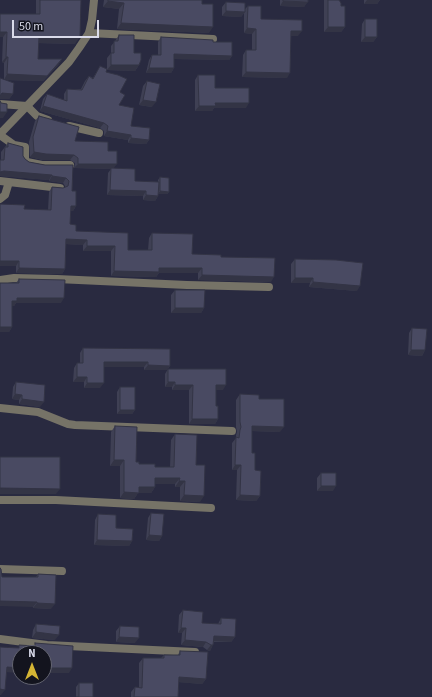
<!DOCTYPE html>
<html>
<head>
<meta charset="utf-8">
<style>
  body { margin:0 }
  #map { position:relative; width:432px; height:697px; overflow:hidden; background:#292a40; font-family:"Source Sans 3",sans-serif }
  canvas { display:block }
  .north { position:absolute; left:12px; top:645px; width:40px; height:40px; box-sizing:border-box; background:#13141e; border:1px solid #636470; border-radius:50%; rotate:0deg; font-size:11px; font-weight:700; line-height:16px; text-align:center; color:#dadbea }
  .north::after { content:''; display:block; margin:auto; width:14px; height:18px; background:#d5b534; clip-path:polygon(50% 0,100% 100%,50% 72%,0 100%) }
  .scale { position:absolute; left:12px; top:20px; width:87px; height:18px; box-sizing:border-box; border:2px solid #dadbea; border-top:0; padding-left:5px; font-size:12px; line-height:14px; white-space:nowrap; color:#dadbea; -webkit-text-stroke:3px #13141e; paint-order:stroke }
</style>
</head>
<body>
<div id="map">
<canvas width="432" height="697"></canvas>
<div class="north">N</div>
<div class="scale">50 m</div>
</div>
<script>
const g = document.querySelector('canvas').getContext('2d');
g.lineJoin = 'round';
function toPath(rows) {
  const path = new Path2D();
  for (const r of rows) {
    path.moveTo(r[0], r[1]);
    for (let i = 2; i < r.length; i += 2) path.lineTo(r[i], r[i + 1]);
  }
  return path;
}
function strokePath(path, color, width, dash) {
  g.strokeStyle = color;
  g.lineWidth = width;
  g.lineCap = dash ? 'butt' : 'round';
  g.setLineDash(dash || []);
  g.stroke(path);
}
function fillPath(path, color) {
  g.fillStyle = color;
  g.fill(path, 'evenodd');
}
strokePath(toPath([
  [89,33,213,39],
  [0,104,27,106,37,116,48,120],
  [69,126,99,133],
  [0,135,14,145,25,147,25,160,27,162,42,165,70,165],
  [0,181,60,188],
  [0,199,5,195,9,182],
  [0,280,14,278,57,279,187,285,269,287],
  [0,408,38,412,68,424,75,425,232,431],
  [0,500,56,500,211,508],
  [0,569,62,571],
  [0,639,47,645,195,652]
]), '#767367', 8);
strokePath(toPath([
  [0,134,69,62,79,48,89,33,92,20,94,0]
]), '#767367', 8);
fillPath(toPath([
  [36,0,81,0,75,44,38,43,38,59,62,59,58,65,43,81,6,80,13,94,9,99,4,79,4,63,2,62,3,37,0,14,36,14],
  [104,0,202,0,202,4,209,33,117,29,119,9,103,7],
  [280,0,308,0,304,7,280,6],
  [324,0,339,0,341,6,345,27,341,32,324,32],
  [364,0,380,0,377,4,364,4],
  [226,2,245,9,248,6,261,19,298,36,291,36,287,78,242,77,243,55,246,50,252,50,252,34,244,33,244,13,241,17,222,16,222,7],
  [365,19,377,37,373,42,361,42,362,24],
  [119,35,134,53,139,65,135,71,107,70,107,58,111,53,111,46,115,41],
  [161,37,213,42,232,56,229,60,174,59,174,68,171,73,146,73,149,60,152,55,158,55,158,42],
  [100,66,106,72,120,92,119,105,131,126,149,140,146,144,128,143,128,140,104,136,104,131,100,128,40,111,43,99,47,94,64,100,64,94,67,89,81,89,85,81,89,76,93,78],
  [198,75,215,88,246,108,214,108,212,111,195,111,195,80],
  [147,81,152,107,139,105,143,86],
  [39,116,75,141,108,151,114,168,135,181,158,182,158,180,160,177,169,192,167,194,158,194,158,196,155,201,143,200,143,196,107,195,108,173,111,169,74,168,75,163,70,160,43,160,30,157,29,142,35,121],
  [8,143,23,156,25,159,29,162,45,165,73,165,72,191,76,206,73,211,70,211,70,224,76,231,128,250,148,250,149,238,152,233,192,254,221,257,271,282,198,280,198,273,159,273,156,277,111,276,111,251,83,251,83,245,66,244,65,269,62,274,16,273,16,266,0,266,0,204,24,209,48,210,49,192,52,187,63,188,65,188,65,186,63,183,49,181,49,180,0,176,0,160,1,160,1,152],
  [295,259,357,291,309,287,310,283,291,283,291,264],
  [19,279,61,303,16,303,14,306,12,306,12,327,9,332,0,332,16,283],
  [175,290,204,308,201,313,171,313,171,295],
  [412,328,425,350,422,356,408,355,409,333],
  [83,348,170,366,167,370,144,370,144,367,104,367,100,388,84,388,84,382,73,382,74,368,77,363,80,363,80,353],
  [168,369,223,390,216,390,216,406,218,419,215,424,189,424,189,390,172,390,172,387,165,387,165,374],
  [16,382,40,407,19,404,19,400,12,399,13,387],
  [120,387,135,410,132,414,117,414,117,392],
  [240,394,259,399,280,432,252,431,252,453,260,496,256,501,236,500,237,470,232,470,232,443,236,438,236,435,237,432,236,427,236,400],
  [115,426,136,462,139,464,155,467,170,467,171,440,175,434,196,465,200,502,180,501,180,487,175,487,175,484,155,484,155,487,151,493,138,493,134,499,120,498,120,466,110,466,111,432],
  [321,473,333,491,317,491,317,478],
  [151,513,162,536,159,541,146,540,148,518],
  [98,514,132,541,129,546,94,545,95,520],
  [38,574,51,609,33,608,33,607,2,577,36,577],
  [183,610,202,623,218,624,221,618,235,637,231,642,214,642,210,651,207,650,203,647,181,645,182,633,178,633,179,615],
  [36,624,55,640,32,638,33,630],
  [120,626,135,643,116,642,116,631],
  [180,651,206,679,202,684,179,682,178,697,131,697,131,692,135,687,139,687,139,663,143,658,161,658,164,655,178,655],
  [79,683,93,697,76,697,76,687]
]), '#3f4054');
fillPath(toPath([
  [367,0,380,0,377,4,364,4],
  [108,1,124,3,119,9,103,7],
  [283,1,308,2,304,7,280,6],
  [226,11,245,12,241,17,222,16],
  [121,23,213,27,209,33,117,29],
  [328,27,345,27,341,32,324,32],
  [247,28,256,29,252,34,244,33],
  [291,31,302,31,298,36,287,36],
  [0,32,7,32,3,37,0,37],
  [39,37,79,38,75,44,35,43],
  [365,37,377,37,373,42,361,42],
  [174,54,232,56,229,60,171,59],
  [6,57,8,57,4,63,2,62],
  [62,59,58,65,43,81,4,80,7,74],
  [111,65,139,65,135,71,107,70],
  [149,68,174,68,171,73,146,73],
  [246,72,290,73,287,78,242,77],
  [2,93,13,94,9,99,0,99,0,96],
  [143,100,156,102,152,107,139,105],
  [215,103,249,103,246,108,214,108,212,111,195,111,199,106],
  [43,106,104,123,100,128,40,111],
  [0,112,7,112,3,118,0,118],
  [107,131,131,135,128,140,104,136],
  [131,138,149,140,146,144,128,143],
  [34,152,74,155,70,160,43,160,30,157],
  [78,164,117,164,113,169,74,168],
  [4,171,52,175,49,180,0,176,0,172],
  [52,176,66,178,63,183,49,181],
  [110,190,146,191,143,196,107,195],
  [160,191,169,192,167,194,158,194],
  [146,195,158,196,155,201,143,200],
  [71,206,76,206,73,211,67,211],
  [66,239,67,239,87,240,83,245,63,244],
  [87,246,115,246,111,251,83,251],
  [0,261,19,261,16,266,0,266],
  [19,268,65,269,62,274,16,273],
  [159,268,202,268,198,273,159,273,156,277,111,276,114,271],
  [202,275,274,277,271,282,198,280],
  [295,278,313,278,310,283,291,283],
  [313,282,360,286,357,291,309,287],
  [17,298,64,298,61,303,16,303,14,306,9,306,12,301],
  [175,308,204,308,201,313,171,313],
  [0,327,12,327,9,332,0,332],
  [411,350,425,350,422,356,408,355],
  [104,362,148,362,144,367,100,367],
  [148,365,170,366,167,370,144,370],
  [77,377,87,377,84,382,73,382],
  [168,382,175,382,172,387,165,387],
  [87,383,104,383,100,388,84,388],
  [175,385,193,385,189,390,172,390],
  [216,385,226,385,223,390,213,390],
  [15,394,22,395,19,400,12,399],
  [22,399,44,402,40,407,19,404],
  [120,410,135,410,132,414,117,414],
  [192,419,218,419,215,424,189,424],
  [252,426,284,427,280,432,249,431],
  [114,460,124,460,120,466,110,466],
  [235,465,241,465,237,470,232,470],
  [155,478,180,478,175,484,151,484],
  [179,481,185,481,180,487,175,487],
  [321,486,336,486,333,491,317,491],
  [139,487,155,487,151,493,138,493,134,499,120,498,124,492],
  [0,488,60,489,56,494,0,494],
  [184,495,204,496,200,502,180,501],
  [240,495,260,496,256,501,236,500],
  [149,535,162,536,159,541,146,540],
  [97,540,132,541,129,546,94,545],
  [0,601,37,602,33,607,0,606],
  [37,603,55,604,51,609,33,608],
  [181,628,186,628,182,633,178,633],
  [36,632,59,635,55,640,32,638],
  [214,636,235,637,231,642,210,641],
  [119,637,139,638,135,643,116,642],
  [185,640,206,642,203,647,181,645],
  [211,645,213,645,210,651,207,650],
  [7,667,20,668,20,673,4,672],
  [52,668,72,668,69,673,50,673,48,676,44,676,44,670],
  [179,677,206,679,202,684,176,682],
  [0,689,5,690,1,695,0,695]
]), '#333445');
const building = toPath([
  [40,0,81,0,80,37,79,38,39,37,38,59,62,59,47,76,7,74,8,57,6,57,7,32,0,32,0,14,40,14,40,0],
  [108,0,202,0,202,4,213,4,213,27,121,23,124,3,108,1,108,0],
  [283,0,308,0,308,2,283,1,283,0],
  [328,0,339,0,341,3,341,6,345,6,345,27,328,27,328,0],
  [226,2,245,3,245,12,226,11,226,2],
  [248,6,261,6,261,19,302,20,302,31,291,31,290,73,246,72,246,50,256,50,256,29,247,28,248,6],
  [365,19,377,19,377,37,365,37,365,19],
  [119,35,134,35,134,53,141,53,141,60,139,65,111,65,111,53,114,53,114,41,118,41,119,35],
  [161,37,213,40,213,42,232,42,232,56,174,54,174,68,149,68,152,55,161,55,161,37],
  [100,66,107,69,106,72,118,75,127,79,120,92,125,95,119,105,134,108,131,126,150,128,149,140,131,138,131,135,107,131,108,126,104,123,43,106,47,94,67,101,67,89,82,90,89,76,93,79,100,66],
  [198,75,215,75,215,88,249,88,249,103,215,103,216,106,199,106,198,75],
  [0,78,14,83,13,94,2,93,0,96,0,78],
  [147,81,160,84,156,102,143,100,147,81],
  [0,101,1,103,7,104,7,112,0,112,0,101],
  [39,116,79,127,75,141,108,142,108,151,117,151,117,164,78,164,78,158,74,155,46,154,34,152,33,137,39,116],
  [8,143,23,147,23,156,25,159,29,162,45,165,73,165,72,191,76,191,76,206,71,206,70,224,76,225,76,231,128,233,128,250,152,250,152,233,193,234,192,254,221,255,221,257,275,258,274,277,202,275,202,268,159,268,159,272,114,271,115,246,87,246,87,240,66,239,65,269,19,268,19,261,0,261,0,204,25,205,24,209,51,210,52,187,63,188,68,186,69,181,66,178,52,176,52,175,4,171,0,172,0,160,4,160,5,147,8,147,8,143],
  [111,168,135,169,135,181,159,182,158,196,146,195,146,191,110,190,111,168],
  [160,177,169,178,169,192,160,191,160,177],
  [295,259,336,260,363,263,360,286,313,282,313,278,295,278,295,259],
  [19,279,65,280,64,298,17,298,17,301,12,301,12,327,0,327,0,283,19,283,19,279],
  [175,290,205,290,204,308,175,308,175,290],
  [412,328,427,329,425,350,411,350,412,328],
  [83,348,170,349,170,366,148,365,148,362,104,362,104,383,87,383,87,377,77,377,77,363,83,363,83,348],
  [168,369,226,369,226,385,216,385,216,406,218,406,218,419,192,419,193,385,175,385,175,382,168,382,168,369],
  [16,382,45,385,44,402,22,399,22,395,15,394,16,382],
  [120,387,135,387,135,410,120,410,120,387],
  [240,394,259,395,259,399,284,399,284,427,252,426,252,453,255,453,255,470,261,471,260,496,240,495,241,465,235,465,236,437,239,438,240,430,241,427,240,422,240,394],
  [115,426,137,427,136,462,139,462,139,464,155,464,155,467,174,467,175,434,197,435,196,465,205,465,204,496,184,495,185,481,179,481,180,478,155,478,155,487,139,487,139,493,124,492,124,460,114,460,115,426],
  [0,457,60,457,60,489,0,488,0,457],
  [321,473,336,473,336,486,321,486,321,473],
  [151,513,164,514,162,536,149,535,151,513],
  [98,514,116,515,116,528,133,529,132,541,97,540,98,514],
  [0,568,1,569,2,577,38,577,38,574,56,575,55,604,37,603,37,602,0,601,0,568],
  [183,610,203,612,202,623,221,624,221,618,236,619,235,637,214,636,213,645,211,645,206,642,185,640,186,628,181,628,183,610],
  [36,624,60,626,59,635,36,632,36,624],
  [120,626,139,627,139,638,119,637,120,626],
  [35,643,73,646,72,668,52,668,51,671,44,670,44,653,20,653,20,668,7,667,5,690,0,689,0,647,19,648,19,645,35,646,35,643],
  [180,651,208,652,206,679,179,677,178,697,134,697,135,687,142,688,143,658,164,658,164,655,180,655,180,651],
  [79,683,93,683,93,697,76,697,79,697,79,683]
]);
fillPath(building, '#494a62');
strokePath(building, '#333445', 1);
</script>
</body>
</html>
